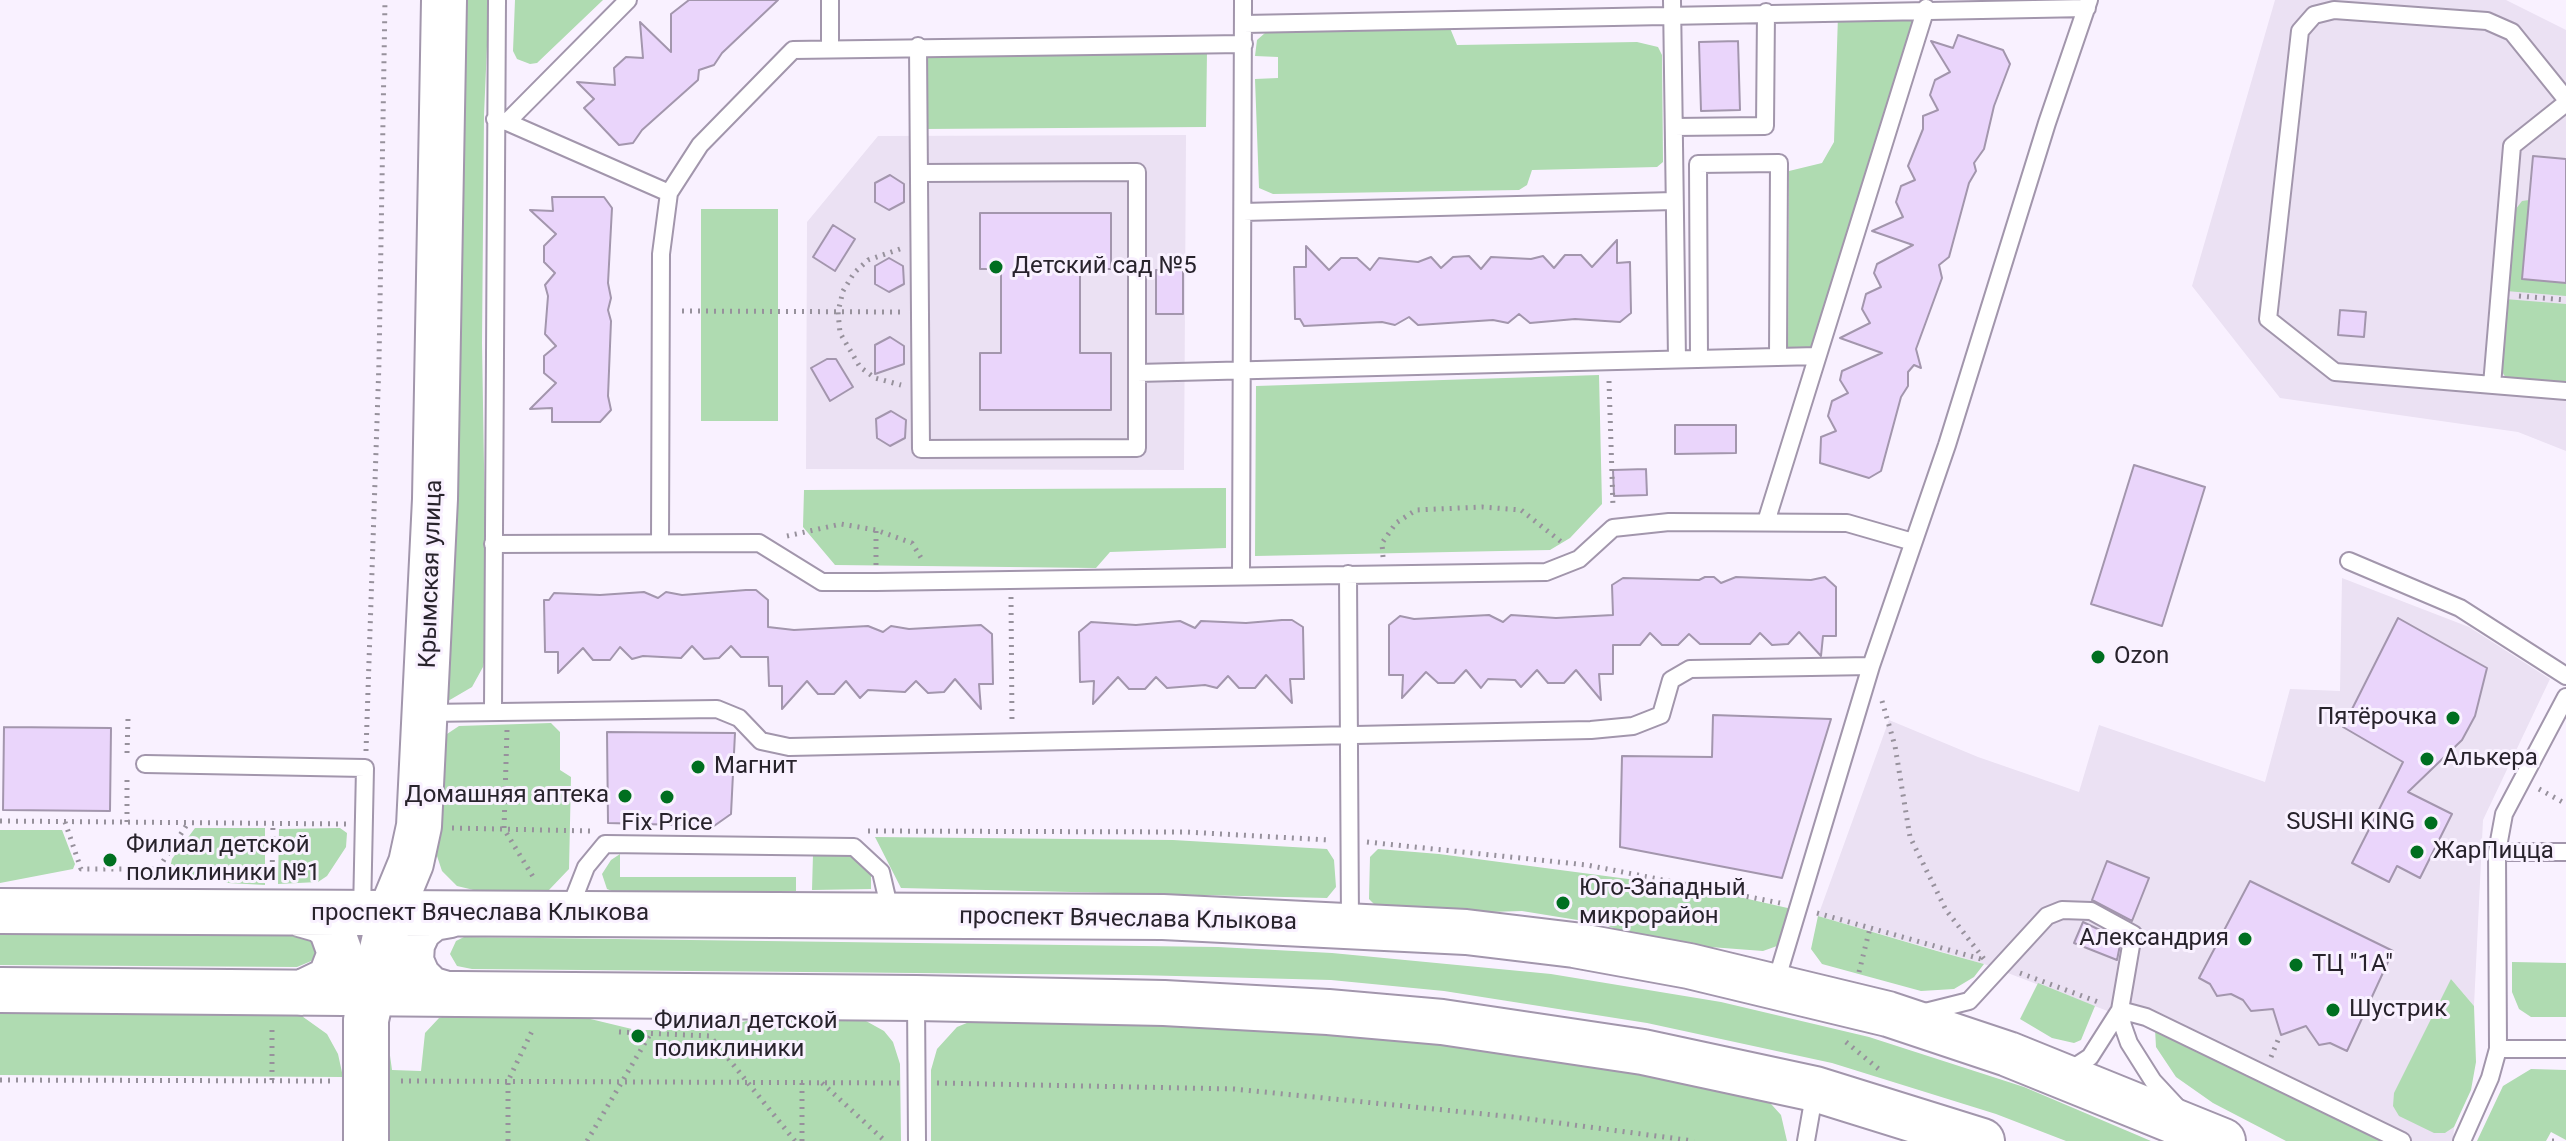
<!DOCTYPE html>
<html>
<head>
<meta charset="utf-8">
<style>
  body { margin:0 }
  canvas { display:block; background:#f9f1ff }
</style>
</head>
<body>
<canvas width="2566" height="1141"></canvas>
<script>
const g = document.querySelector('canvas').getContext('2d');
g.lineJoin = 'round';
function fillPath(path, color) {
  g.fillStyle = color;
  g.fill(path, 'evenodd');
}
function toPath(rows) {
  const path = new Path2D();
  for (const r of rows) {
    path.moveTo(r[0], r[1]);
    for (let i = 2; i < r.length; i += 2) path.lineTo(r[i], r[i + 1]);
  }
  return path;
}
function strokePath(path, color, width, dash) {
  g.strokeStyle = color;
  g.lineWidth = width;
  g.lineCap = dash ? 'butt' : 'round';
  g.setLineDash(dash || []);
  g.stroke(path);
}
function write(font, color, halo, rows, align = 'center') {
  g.font = font + ' Roboto,sans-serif';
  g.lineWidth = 6;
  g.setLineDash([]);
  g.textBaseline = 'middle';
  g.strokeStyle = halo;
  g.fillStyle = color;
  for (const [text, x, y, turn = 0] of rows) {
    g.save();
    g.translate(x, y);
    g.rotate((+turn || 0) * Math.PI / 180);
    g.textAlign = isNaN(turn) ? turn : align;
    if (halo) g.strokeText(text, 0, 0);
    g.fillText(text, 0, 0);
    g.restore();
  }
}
fillPath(toPath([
  [2275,0,2506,0,2566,30,2566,451,2518,432,2280,398,2192,286],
  [1186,135,1184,470,806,469,807,222,878,136],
  [2342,578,2469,627,2550,679,2483,820,2474,1006,2451,979,2445,1133,2454,1127,2453,1141,2381,1141,2155,1029,1984,964,1818,916,1889,720,1978,757,2079,792,2099,725,2265,782,2290,689,2340,691]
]), '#ebe1f3');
fillPath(toPath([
  [451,0,489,0,484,115,482,343,487,648,483,667,472,687,448,701,440,700],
  [515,0,603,0,537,63,530,64,517,59,513,51],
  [1916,14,1812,348,1788,347,1789,171,1822,163,1834,142,1838,15],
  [1450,28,1457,45,1637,42,1658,47,1662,55,1663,162,1657,167,1532,170,1527,185,1519,190,1273,194,1259,188,1255,79,1278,78,1278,57,1255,56,1257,40,1265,33,1279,31],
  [923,50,1207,51,1206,127,923,129],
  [2529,200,2522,279,2566,283,2566,296,2506,291,2512,214,2522,201],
  [701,209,778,209,778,421,701,421],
  [2505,299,2566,304,2566,385,2507,380,2500,368],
  [1599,375,1602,504,1570,538,1550,550,1255,556,1256,386],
  [1226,488,1226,548,1110,552,1096,568,835,565,803,527,804,490],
  [551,723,560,732,560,770,571,777,569,869,548,891,478,891,457,886,442,871,436,853,437,758,441,744,447,734,459,726],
  [195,828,265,828,265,885,228,883,174,873,170,868,172,859],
  [340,828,347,833,346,847,327,876,318,882,278,884,279,829],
  [0,830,62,830,75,864,73,869,0,883],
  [875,837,1173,840,1327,849,1334,860,1336,887,1327,898,901,888],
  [1378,849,1439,854,1704,889,1792,909,1777,946,1763,951,1657,943,1602,924,1522,911,1456,913,1378,908,1369,899,1370,857],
  [620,854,620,877,796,877,796,891,612,891,607,889,602,874,611,860],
  [813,854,856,854,871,874,871,889,812,890],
  [1818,916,1937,951,1984,964,1974,977,1954,989,1921,991,1822,964,1811,949],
  [0,933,302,935,318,947,316,959,297,967,0,965],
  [464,937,1218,947,1332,953,1551,974,1721,1002,1869,1037,2024,1087,2151,1141,2066,1141,1996,1114,1832,1063,1647,1023,1444,991,1331,980,1137,975,472,969,457,966,450,954,456,941],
  [2512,962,2566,963,2566,1017,2531,1017,2519,1009,2512,992],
  [2451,979,2474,1006,2476,1062,2471,1090,2454,1127,2445,1133,2434,1133,2399,1116,2393,1106,2394,1093],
  [2038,983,2095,1006,2081,1040,2074,1043,2052,1038,2020,1019],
  [0,1008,299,1014,327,1034,338,1054,343,1077,0,1075],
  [462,1011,578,1016,636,1030,713,1030,772,1014,857,1016,884,1031,893,1042,900,1064,901,1141,370,1141,388,1041,392,1070,421,1071,425,1033,439,1018],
  [979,1018,1187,1022,1474,1043,1763,1095,1781,1115,1787,1141,931,1141,931,1070,937,1049,957,1027],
  [2155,1029,2381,1141,2286,1141,2213,1103,2176,1077,2156,1047],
  [2531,1069,2566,1070,2566,1140,2551,1132,2546,1141,2477,1141,2503,1086]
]), '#afdbb1');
const building = toPath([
  [689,0,778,0,722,53,714,65,699,70,698,80,642,130,633,143,619,145,584,108,594,99,577,82,615,85,614,68,626,57,643,58,640,22,671,52,671,14,689,0],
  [1958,35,2003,50,2010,64,1994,106,1984,149,1974,163,1976,171,1969,183,1949,257,1939,265,1942,278,1916,349,1921,368,1914,365,1908,372,1908,386,1901,397,1881,471,1869,478,1820,463,1821,437,1836,431,1828,416,1832,401,1848,393,1840,380,1842,371,1882,353,1840,338,1870,323,1862,309,1866,294,1881,287,1874,273,1877,264,1913,245,1872,231,1903,217,1896,202,1901,186,1915,180,1908,166,1923,129,1923,116,1938,110,1930,95,1935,80,1950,72,1931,41,1953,48,1958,35],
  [1738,41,1740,110,1701,111,1699,42,1738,41],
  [2533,156,2566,159,2566,283,2522,279,2533,156],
  [890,175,904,184,904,202,889,210,875,202,875,183,890,175],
  [552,197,604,197,612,208,608,283,611,298,608,310,611,321,608,396,611,410,600,422,552,422,552,408,530,409,556,383,544,373,544,356,556,346,545,334,548,296,545,285,555,273,544,262,544,246,556,234,530,210,553,211,552,197],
  [980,213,1111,213,1111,269,1080,269,1080,353,1111,353,1111,410,980,410,980,353,1001,353,1001,269,980,269,980,213],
  [833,225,855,239,835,271,813,257,833,225],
  [1617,240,1617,263,1630,262,1631,313,1620,322,1575,319,1530,323,1519,314,1508,323,1493,320,1418,325,1409,317,1395,325,1382,322,1304,326,1300,319,1295,319,1294,267,1306,267,1306,246,1329,270,1341,258,1357,258,1370,270,1379,258,1418,262,1431,257,1441,268,1453,257,1469,256,1481,269,1491,257,1531,259,1543,256,1554,268,1565,255,1581,255,1592,267,1617,240],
  [889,258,903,266,904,284,889,292,875,284,875,266,889,258],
  [1156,270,1183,270,1183,314,1156,314,1156,270],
  [2340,310,2366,312,2364,337,2338,335,2340,310],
  [890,337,904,346,904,364,875,374,875,345,890,337],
  [827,359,836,359,853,387,830,401,811,368,827,359],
  [891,411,906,420,905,438,890,446,877,438,876,419,891,411],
  [1675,425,1736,425,1736,453,1675,454,1675,425],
  [2134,465,2205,487,2162,626,2091,604,2134,465],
  [1646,469,1647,495,1614,496,1613,470,1646,469],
  [1705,577,1714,577,1721,583,1736,577,1811,580,1825,577,1836,587,1836,636,1823,636,1821,656,1799,632,1788,644,1772,645,1760,633,1750,644,1700,644,1689,634,1678,645,1662,645,1650,633,1640,645,1613,645,1613,674,1599,674,1601,700,1576,670,1564,683,1548,683,1537,670,1521,687,1515,680,1488,679,1481,688,1466,670,1454,683,1438,683,1426,672,1402,698,1403,675,1389,675,1389,625,1400,616,1414,619,1489,615,1503,622,1511,615,1556,618,1613,615,1612,585,1623,578,1699,580,1705,577],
  [746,590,756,590,768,600,768,627,794,630,868,626,883,632,891,626,909,629,981,625,992,634,993,684,979,684,981,709,955,679,944,692,928,693,916,681,905,692,868,690,860,698,846,681,834,694,818,694,807,681,782,709,782,686,769,686,768,657,741,657,731,646,719,658,704,659,692,646,681,658,643,656,632,659,620,647,610,660,593,660,583,648,558,673,558,652,545,652,544,600,549,600,554,593,600,595,644,592,658,598,666,592,682,595,746,590],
  [2398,618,2487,668,2475,716,2462,740,2408,792,2452,814,2420,878,2397,866,2389,882,2352,863,2403,762,2343,727,2398,618],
  [1282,620,1292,620,1303,627,1304,679,1290,679,1292,703,1266,675,1255,688,1239,688,1228,676,1217,688,1205,685,1167,688,1156,677,1145,689,1129,689,1118,677,1093,704,1094,681,1080,682,1079,632,1091,622,1136,625,1180,621,1195,628,1201,621,1246,623,1282,620],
  [1713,715,1831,719,1782,878,1620,847,1622,756,1712,757,1713,715],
  [4,727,111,728,110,811,3,810,4,727],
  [607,732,735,733,731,814,714,826,608,823,607,732],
  [2107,861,2149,878,2132,921,2092,900,2107,861],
  [2250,881,2393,951,2347,1051,2330,1043,2319,1045,2306,1026,2281,1035,2273,1009,2251,1011,2243,1000,2231,994,2217,996,2210,984,2199,978,2250,881],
  [2083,922,2121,940,2117,960,2074,943,2083,922]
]);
fillPath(building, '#ead5fb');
strokePath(building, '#a396ad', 2);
const lane = toPath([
  [830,0,830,49],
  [1672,0,1677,359],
  [1244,24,2087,8],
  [918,46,921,449,1137,448,1137,373,1817,356],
  [2566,99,2512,32,2487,21,2334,10,2314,15,2300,31,2268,319,2335,372,2566,391],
  [495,119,507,122,628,0],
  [507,122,669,193],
  [1674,127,1765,126,1766,12],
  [920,173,1137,172,1137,373],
  [1243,212,1674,201],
  [1699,359,1698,164,1779,163,1778,357],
  [2492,385,2512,146,2566,103],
  [1766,522,1926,8],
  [660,543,661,254,669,193,700,145,793,50,1244,44],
  [493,544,759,543,822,582,876,582,1546,572,1579,559,1613,528,1669,522,1847,523,1913,542],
  [2349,561,2460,608,2566,676],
  [1348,574,1350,924],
  [1241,576,1243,0],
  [493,710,497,0],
  [427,713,717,709,739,718,761,741,789,747,1591,730,1633,726,1661,715,1671,680,1690,669,1871,666],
  [145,764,365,768,362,913],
  [2497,852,2566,852],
  [568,913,586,867,605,844,854,847,881,872,891,915],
  [1775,985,1871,666,1947,445,2047,123,2089,0],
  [916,1000,917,1141],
  [1925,1012,1969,1001,2047,916,2062,910,2091,911,2133,934,2120,1010,2123,1026,2129,1043,2153,1081,2179,1109],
  [2498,1049,2566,1049],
  [2067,1072,2090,1057,2120,1010,2146,1017,2402,1141],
  [1806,1141,1815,1090],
  [2462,1141,2490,1078,2498,1049,2497,852,2504,814,2566,697]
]);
const secondary = toPath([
  [366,1141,366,1020,390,914,411,863,419,826,435,499,444,0]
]);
const primary = toPath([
  [0,911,1163,917,1466,932,1574,945,1689,966,1888,1014,2008,1054,2223,1141],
  [300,914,321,920,331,928,340,953,330,979,301,993],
  [0,990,916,998,1164,1003,1328,1012,1442,1022,1643,1052,1815,1089,1982,1141],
  [447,994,430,989,418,977,411,961,412,944,419,929,433,918,450,915]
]);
strokePath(lane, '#a296ac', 20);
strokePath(secondary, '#a296ac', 48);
strokePath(primary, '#a296ac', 48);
strokePath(toPath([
  [900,249,868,260,854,273,843,291,838,312,840,333,860,367,875,378,901,385],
  [2519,296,2566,300],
  [682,311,900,312],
  [1609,381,1613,507],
  [787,536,841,524,876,530,912,543,923,561],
  [1383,557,1382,543,1396,523,1416,510,1482,507,1521,510,1564,544],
  [876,565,876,530],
  [1011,597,1012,723],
  [1882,701,1895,746,1910,837,1946,910,1984,959],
  [507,730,504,829,535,880],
  [366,751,379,362,385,0],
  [127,753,128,719],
  [2539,789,2566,804],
  [0,821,346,824],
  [65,822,81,869,158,869,188,823],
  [127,822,127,775],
  [452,828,590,831],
  [868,831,1186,832,1329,840],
  [1367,842,1587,865,1780,903],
  [272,878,273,823],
  [1817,913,1981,959],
  [1859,972,1870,928],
  [2020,973,2101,1003],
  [619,1032,710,1036,795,1141],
  [1846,1042,1881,1071],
  [2271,1057,2278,1040],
  [0,1080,331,1081],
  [272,1080,272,1024],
  [401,1081,899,1083],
  [822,1083,885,1141],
  [937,1083,1234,1089,1514,1117,1694,1141],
  [508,1141,508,1081,533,1029],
  [587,1141,649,1036],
  [802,1141,802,1082],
  [2552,1141,2558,1141]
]), '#97919c', 5, [2, 6]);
strokePath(lane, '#fff', 16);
strokePath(secondary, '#fff', 44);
strokePath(primary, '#fff', 44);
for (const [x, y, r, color] of [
  [996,267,8,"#006f20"],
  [2098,657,8,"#006f20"],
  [2453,718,8,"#006f20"],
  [2427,759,8,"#006f20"],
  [698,767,8,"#006f20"],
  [625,796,8,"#006f20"],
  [667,797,8,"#006f20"],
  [2431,823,8,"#006f20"],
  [2417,852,8,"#006f20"],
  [110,860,8,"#006f20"],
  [1563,903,8,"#006f20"],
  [2245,939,8,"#006f20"],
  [2296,965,8,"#006f20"],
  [2333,1010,8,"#006f20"],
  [638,1036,8,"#006f20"]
]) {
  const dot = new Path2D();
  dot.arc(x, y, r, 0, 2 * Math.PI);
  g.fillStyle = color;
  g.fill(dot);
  strokePath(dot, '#f9f1ff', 3);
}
write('24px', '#28232c', '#f9f1ff', [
  ["Детский сад №5",1012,267],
  ["Ozon",2114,657],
  ["Пятёрочка",2437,718,"right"],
  ["Алькера",2443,759],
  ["Магнит",714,767],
  ["Домашняя аптека",609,796,"right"],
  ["SUSHI KING",2415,823,"right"],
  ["Fix Price",667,824,"center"],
  ["Филиал детской",126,846],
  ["поликлиники №1",126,874],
  ["ЖарПицца",2433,852],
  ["Юго-Западный",1579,889],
  ["микрорайон",1579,917],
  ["Александрия",2229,939,"right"],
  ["ТЦ \"1А\"",2312,965],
  ["Шустрик",2349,1010],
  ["Филиал детской",654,1022],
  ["поликлиники",654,1050]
], 'left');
write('24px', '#28232c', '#f9f1ff', [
  ["Крымская улица",432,574,-88],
  ["проспект Вячеслава Клыкова",480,914],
  ["проспект Вячеслава Клыкова",1128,920,1]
]);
</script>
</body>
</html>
